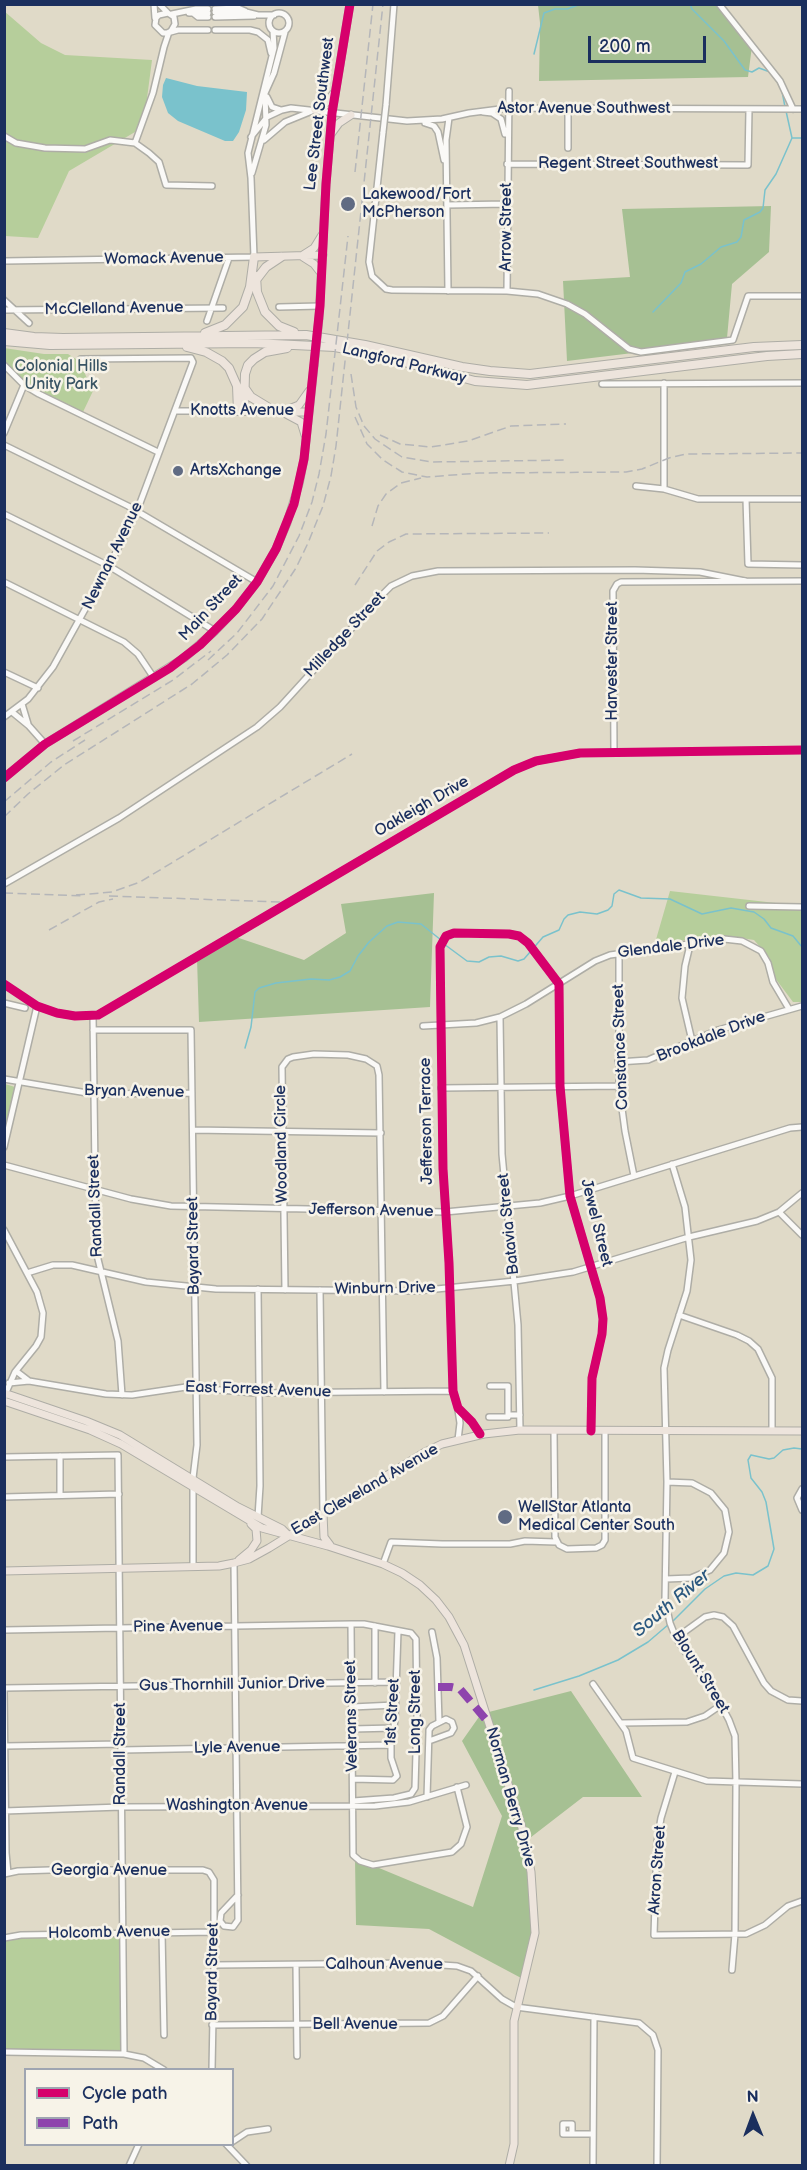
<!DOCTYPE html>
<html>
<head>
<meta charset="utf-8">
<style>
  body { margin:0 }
  #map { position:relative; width:807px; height:2170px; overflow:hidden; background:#e0dac8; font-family:"Balsamiq Sans",sans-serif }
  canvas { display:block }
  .frame { position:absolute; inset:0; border:6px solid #1b2f5e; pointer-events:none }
  .legend { position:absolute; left:24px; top:2068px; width:210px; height:78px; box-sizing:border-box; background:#f7f3e8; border:2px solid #9fa5b1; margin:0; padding:8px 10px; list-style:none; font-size:18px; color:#1b2f5e }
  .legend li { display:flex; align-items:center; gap:12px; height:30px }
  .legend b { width:30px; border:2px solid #9fa5b1 }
  .north { position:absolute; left:723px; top:2086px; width:60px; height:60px; -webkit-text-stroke:4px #f7f3e8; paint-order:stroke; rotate:359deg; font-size:16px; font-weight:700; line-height:24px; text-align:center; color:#1b2f5e }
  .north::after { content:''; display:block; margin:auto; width:21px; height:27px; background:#1b2f5e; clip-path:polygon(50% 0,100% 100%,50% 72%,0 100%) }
  .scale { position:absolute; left:588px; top:36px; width:118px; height:27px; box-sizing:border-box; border:3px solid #1b2f5e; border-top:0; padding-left:8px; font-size:18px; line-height:21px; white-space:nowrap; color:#1b2f5e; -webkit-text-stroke:4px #f7f3e8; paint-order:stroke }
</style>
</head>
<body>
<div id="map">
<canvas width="807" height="2170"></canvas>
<div class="frame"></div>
<ul class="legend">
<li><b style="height:8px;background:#d6006c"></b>Cycle path</li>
<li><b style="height:8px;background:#8e44ad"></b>Path</li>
</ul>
<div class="north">N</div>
<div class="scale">200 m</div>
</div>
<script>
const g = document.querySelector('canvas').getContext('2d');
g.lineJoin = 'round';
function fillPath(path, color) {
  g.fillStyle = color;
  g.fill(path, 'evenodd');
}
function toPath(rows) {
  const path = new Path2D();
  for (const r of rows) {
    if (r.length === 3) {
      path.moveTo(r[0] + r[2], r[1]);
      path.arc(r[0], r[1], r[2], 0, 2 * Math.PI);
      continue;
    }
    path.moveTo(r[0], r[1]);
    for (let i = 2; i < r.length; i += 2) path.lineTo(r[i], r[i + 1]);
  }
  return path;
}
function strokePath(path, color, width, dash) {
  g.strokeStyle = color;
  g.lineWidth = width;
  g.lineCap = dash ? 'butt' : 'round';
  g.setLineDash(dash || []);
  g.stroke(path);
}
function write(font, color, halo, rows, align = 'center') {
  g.font = font + ' "Balsamiq Sans",sans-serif';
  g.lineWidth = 5;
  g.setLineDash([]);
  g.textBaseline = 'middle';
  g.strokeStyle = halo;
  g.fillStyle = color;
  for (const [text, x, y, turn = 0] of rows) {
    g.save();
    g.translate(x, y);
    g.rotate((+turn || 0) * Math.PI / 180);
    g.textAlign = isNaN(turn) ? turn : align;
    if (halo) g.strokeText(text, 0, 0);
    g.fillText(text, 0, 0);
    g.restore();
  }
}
fillPath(toPath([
  [4,11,41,43,65,55,152,60,146,106,135,132,69,171,38,238,5,236],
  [4,348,44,354,68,354,79,361,93,391,83,412,27,384,5,362],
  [670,891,802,906,802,1002,793,1002,775,978,769,957,754,940,728,936,655,943],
  [5,1084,15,1087,5,1133,4,1084],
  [17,1932,120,1935,123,2055,5,2054,5,1937]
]), '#b6ce9b');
fillPath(toPath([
  [538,5,718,5,752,46,748,77,539,81,540,23],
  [771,206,769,252,732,284,727,338,674,348,567,361,563,281,630,277,622,209],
  [434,893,430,1007,199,1022,197,958,230,935,304,960,346,933,341,904],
  [571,1691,642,1797,583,1797,526,1841,533,1924,523,1979,429,1929,356,1925,355,1858,473,1907,502,1816,462,1741,481,1714]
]), '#a6c093');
fillPath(toPath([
  [166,78,197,86,247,92,246,110,239,132,233,141,225,141,178,121,168,113,162,97,163,85]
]), '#7ac2cc');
strokePath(toPath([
  [690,4,692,9,724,41,745,70,752,72,759,68,770,72],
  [534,54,544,13,555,9,567,9,581,4],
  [782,91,785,107],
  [793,138,802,138],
  [653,312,681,283,685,272,701,264,721,247,737,242,741,237,744,220,760,212,763,208,765,190,776,174,792,138,786,111],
  [444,944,467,961,479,962,489,957,501,956,518,961,524,959,543,937,559,930,564,919,568,915,580,912,597,914,608,910,612,906,614,894,619,890,641,898,670,899,702,914,731,908,754,912,764,919,771,928,793,936,802,947],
  [245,1048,251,1027,255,992,259,988,276,983,311,979,329,980,340,977,350,971,358,956,369,942,387,926,398,922,421,924,441,940],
  [673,1621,705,1589,724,1576,736,1573,753,1575,768,1566,774,1549,766,1502,762,1492,751,1478,748,1460,751,1455,769,1459,774,1458,783,1450,794,1448,802,1449],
  [534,1690,579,1676,618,1660,648,1642,669,1624]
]), '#7ac2cc', 1.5);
const minor = toPath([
  [154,4,155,18],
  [159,4,167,12],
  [719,4,780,81,793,109],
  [215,9,238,8,245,11],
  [215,12,246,12,258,15,274,15],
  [189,13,208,13],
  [193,13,198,17,208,17],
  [279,23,10],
  [172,14,196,9,208,9],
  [215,17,254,16],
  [215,30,250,30,258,32,268,40,271,53],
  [171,31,175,24,174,17,168,13,159,15,156,18,155,25,163,33,167,33,178,30,208,30],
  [267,97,272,107,281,110],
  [386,105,394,4],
  [483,112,492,113,501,119,505,134],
  [425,123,434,126,438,132,444,160],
  [383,132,369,262,372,276,386,289,392,290,507,291,538,294,567,304,585,314,629,349,641,352,733,340,748,296,802,296],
  [4,136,16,143,45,148,85,149,110,140,135,143,149,153,159,162,166,185,212,186],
  [251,137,267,117,282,110,291,108,407,121,442,119,469,113,508,108,802,109],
  [264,140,285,122,312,111],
  [135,143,153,93,164,47,169,32],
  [568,148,568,108],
  [507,164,748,165,749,109],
  [252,173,266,125,265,93,274,73,285,32],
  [447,205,507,204],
  [4,261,254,257,251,178,248,153,274,48,273,31],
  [448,291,446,140,449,118],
  [507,291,509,91],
  [4,300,29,323],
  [279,307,320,306],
  [4,310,223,308],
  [207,321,229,258],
  [4,365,24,385,39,394,158,452],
  [664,383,664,489],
  [602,384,802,383],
  [175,411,238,411],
  [4,433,24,385],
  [4,445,128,506,257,582],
  [636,486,664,489,698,499,802,499],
  [746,499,748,564,802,565],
  [4,514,109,566,215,631],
  [4,582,124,642,138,654,154,678],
  [4,672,38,688],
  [22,704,28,724],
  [12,712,29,726,45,744],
  [4,717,28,699,53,667,109,566,137,511,193,362,191,358,81,359],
  [614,752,613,591,617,584,621,582,802,581],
  [4,884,119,818,257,727,280,707,381,596,391,586,412,576,438,571,635,570,700,572,745,581],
  [749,906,802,907],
  [690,945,685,966,682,998,692,1041],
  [619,953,619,1086,625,1131,634,1176],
  [4,984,37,1006,57,1013,75,1016,98,1015,514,770,536,761,580,753,802,750],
  [4,1003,25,1008],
  [93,1015,96,1251,118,1341,122,1395],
  [500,1017,502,1154,518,1325,520,1430],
  [423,1026,476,1023,500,1017,526,1004,595,961,610,955,724,939,742,941,761,951,768,963,773,982,789,1009],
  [93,1030,191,1030,197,1445,193,1478,193,1566],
  [618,1062,648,1060,718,1030,802,1006],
  [4,1079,93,1094,192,1093],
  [441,1088,619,1086],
  [193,1130,381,1133],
  [4,1147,37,1006],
  [672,1164,685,1207,691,1260,687,1291,668,1350,664,1368,667,1482,665,1599,670,1623,676,1638,721,1705,729,1720,735,1736,736,1783,735,1934,732,1970],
  [4,1165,131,1199,171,1206,445,1212,540,1203,570,1196,790,1128,802,1127],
  [779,1212,802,1235],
  [4,1230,37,1292,43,1313,41,1337,36,1346,15,1372,4,1397],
  [27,1273,53,1265,72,1265,146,1282,216,1289,417,1291,515,1281,573,1272,689,1237,757,1221,779,1212,802,1193],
  [258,1289,260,1486,258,1517],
  [285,1290,282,1067,288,1059,293,1057,314,1054,348,1055,366,1059,377,1066,379,1075,384,1392],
  [320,1290,323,1514],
  [679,1315,737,1335,749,1341,758,1349,772,1378,772,1431],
  [16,1371,29,1381,106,1394,132,1395,186,1387,255,1393,453,1391],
  [9,1383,29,1381],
  [490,1386,508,1386,508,1415,520,1415],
  [458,1410,460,1423,458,1440],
  [489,1417,508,1417,508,1415],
  [554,1431,555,1537,559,1545,567,1549,596,1548,602,1545,605,1540,605,1431],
  [480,1434,472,1422,458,1408,453,1391,449,1263,443,1169,440,947,446,936,454,933,509,934,519,936,528,943,559,984,560,1086,570,1196,600,1298,603,1319,602,1334,592,1378,591,1431],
  [60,1456,60,1495],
  [4,1457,118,1455,124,2054],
  [802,1489,797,1498,802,1510],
  [4,1497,119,1494],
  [234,1563,238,1920,233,1927,224,1926,220,1921,221,1913,238,1895],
  [383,1564,391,1542,442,1544,510,1544,525,1541,556,1542],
  [666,1579,691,1578,710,1570,724,1553,729,1532,725,1510,711,1493,692,1483,667,1482],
  [351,1624,353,1855,360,1861,373,1865,452,1852,461,1844,467,1827,457,1787],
  [375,1626,375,1683],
  [4,1630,351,1624,364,1624,411,1633,416,1639,417,1716,415,1788,411,1794,394,1798,353,1801],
  [432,1632,437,1658,439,1722],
  [676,1638,705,1617,714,1615,723,1617,733,1626,764,1683,771,1691,788,1700,802,1701],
  [593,1684,626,1731,633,1758,707,1781,802,1784],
  [4,1688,395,1682],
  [4,1690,6,1853,8,1873],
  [352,1707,395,1705],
  [621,1723,687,1722,705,1716,721,1705],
  [352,1729,394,1728],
  [5,1746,121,1744],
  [121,1750,391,1745],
  [675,1772,661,1818,657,1842,654,1935,746,1934,765,1925,788,1906,802,1901],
  [353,1779,393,1780,397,1776,391,1758,391,1745,395,1720,398,1631],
  [427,1797,429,1732,429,1730,432,1726,446,1719,452,1722,454,1728,451,1733,429,1741],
  [4,1811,121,1807,375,1806,409,1802,466,1785],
  [4,1874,18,1871,50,1870,203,1870,209,1872,214,1880,214,1965,212,2070],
  [162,1932,164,2035],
  [4,1938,21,1935,214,1932],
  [214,1965,412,1963,457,1966,471,1971,502,1999,516,2007,639,2023,653,2035,658,2050,657,2166],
  [296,1965,297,2056],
  [212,2025,429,2023,443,2016,478,1976],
  [4,2052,124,2054,144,2058,164,2070],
  [572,2134,572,2124,563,2124,563,2134,592,2134],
  [232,2142,247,2132,268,2129],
  [226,2144,247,2166],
  [129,2166,139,2144],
  [593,2166,594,2017]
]);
const major = toPath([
  [315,110,328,101,333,94],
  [331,134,339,123,351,115],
  [303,255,314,248,322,235],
  [254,257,323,255],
  [303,257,314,264,321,273],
  [319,318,326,184,332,113,350,4],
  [289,409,299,405,309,391],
  [240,411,309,412],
  [286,414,301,422,305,435],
  [4,778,45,744,184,658,215,631,236,609,257,582,276,549,287,523,299,484,304,459,314,366],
  [4,1393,86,1421,120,1435,238,1507,282,1529,288,1535],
  [4,1401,90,1430,121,1444,262,1528,328,1546,383,1564,402,1573,420,1585,436,1600,449,1617,464,1645,523,1831,531,1872,535,1933,514,2021,514,2144,509,2166],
  [323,1514,324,1537,330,1545],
  [239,1560,251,1550,257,1541,256,1529,251,1524],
  [4,1571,219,1566,234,1563,249,1559,269,1548,425,1452,442,1444,484,1434,520,1430,802,1431]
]);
const highway = toPath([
  [256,276,257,292,265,312,279,326,294,332],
  [256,280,266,267,281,257],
  [4,333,34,337,63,338,306,335,365,345,462,367,490,371,530,374,754,347,802,345],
  [205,333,225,325,243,307,250,287,254,257],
  [4,341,50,345,253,343,335,347,381,356,475,381,527,385,767,356,802,354],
  [187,347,206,352,222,361,229,368,237,386,238,411],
  [244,387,251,397,274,411],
  [244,411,245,374,248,365,254,359,265,352,287,348]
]);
strokePath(minor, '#aeada6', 8);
strokePath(major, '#aeada6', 9);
strokePath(highway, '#aeada6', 10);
strokePath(minor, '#faf9f7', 5);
strokePath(major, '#ede4dc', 7);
strokePath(highway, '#ede4dc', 8);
strokePath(toPath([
  [355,172,373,4],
  [351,374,356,407,364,426,375,439,402,457,432,462,567,460],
  [355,417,367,444,383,460,402,472,427,477,479,473,626,472,642,469,669,458,686,454,802,453],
  [380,435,400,444,431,447,468,441,511,426,566,424],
  [372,526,378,506,386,494,401,483,421,478],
  [355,585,377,551,389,542,406,534,549,533],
  [208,660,237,633,273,586,299,536,312,502,319,474,326,434,348,236],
  [73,741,173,680,211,651],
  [4,802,51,762,85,740],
  [4,817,28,794,64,765,192,684,227,655,262,619,296,568,308,543,323,506,331,476,336,446,383,4],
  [4,893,85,896],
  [76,895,112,892,140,882,352,754],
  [109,896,280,902],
  [49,930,99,902,113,899]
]), '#b5b6b9', 1.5, [9, 4.5]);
const minorBridge = toPath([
  [383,132,386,105]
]);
const majorBridge = toPath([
  [314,366,319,318]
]);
strokePath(minorBridge, '#aeada6', 8, []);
strokePath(majorBridge, '#aeada6', 9, []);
strokePath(minorBridge, '#faf9f7', 5);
strokePath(majorBridge, '#ede4dc', 7);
strokePath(toPath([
  [438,1687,451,1687,460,1689,488,1722]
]), '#8e44ad', 8, [15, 8]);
strokePath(toPath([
  [4,778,45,744,170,668,200,645,236,609,257,582,276,549,294,504,304,459,320,306,326,184,332,113,350,4],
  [4,984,37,1006,57,1013,75,1016,98,1015,514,770,536,761,580,753,802,750],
  [480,1434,472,1422,458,1408,453,1391,449,1263,443,1169,440,947,446,936,454,933,509,934,519,936,528,943,559,984,560,1086,570,1196,600,1298,603,1319,602,1334,592,1378,591,1431]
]), '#d6006c', 9);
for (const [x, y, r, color] of [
  [348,204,8,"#606b83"],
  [178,471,6,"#606b83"],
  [505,1517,8,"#606b83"]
]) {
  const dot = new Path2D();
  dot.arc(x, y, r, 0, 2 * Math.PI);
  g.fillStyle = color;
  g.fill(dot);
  strokePath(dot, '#f7f3e8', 2);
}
write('16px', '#1b2f5e', '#f7f3e8', [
  ["Astor Avenue Southwest",584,109],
  ["Lee Street Southwest",320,114,-83],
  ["Regent Street Southwest",628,164],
  ["Arrow Street",507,227,-90],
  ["Womack Avenue",164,259,-1],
  ["McClelland Avenue",114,309,-1],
  ["Langford Parkway",404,364,14],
  ["Knotts Avenue",242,411],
  ["Newnan Avenue",113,556,-64],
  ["Main Street",211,608,-47],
  ["Milledge Street",345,635,-47],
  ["Harvester Street",613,661,-90],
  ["Oakleigh Drive",422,807,-30],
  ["Glendale Drive",671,947,-7],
  ["Brookdale Drive",711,1037,-21],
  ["Constance Street",621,1047,-92],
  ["Bryan Avenue",134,1092,1],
  ["Jefferson Terrace",427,1121,-91],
  ["Woodland Circle",282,1144,-91],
  ["Randall Street",96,1206,-92],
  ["Jefferson Avenue",371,1211,1],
  ["Jewel Street",596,1223,76],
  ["Batavia Street",509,1224,-96],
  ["Bayard Street",194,1246,-91],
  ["Winburn Drive",385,1289,-1],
  ["East Forrest Avenue",258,1390,2],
  ["East Cleveland Avenue",365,1490,-30],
  ["Pine Avenue",178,1627,-1],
  ["Blount Street",700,1672,58],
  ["Gus Thornhill Junior Drive",232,1685,-1],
  ["1st Street",393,1712,-87],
  ["Long Street",416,1712,-90],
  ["Veterans Street",352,1716,-91],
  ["Lyle Avenue",237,1748,-1],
  ["Randall Street",121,1754,-90],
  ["Norman Berry Drive",510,1797,74],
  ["Washington Avenue",237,1806],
  ["Akron Street",658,1870,-86],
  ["Georgia Avenue",109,1871],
  ["Holcomb Avenue",109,1933,-1],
  ["Calhoun Avenue",384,1965],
  ["Bayard Street",213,1972,-89],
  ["Bell Avenue",355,2025]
]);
write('16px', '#1b2f5e', '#f7f3e8', [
  ["Lakewood/Fort",362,195],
  ["McPherson",362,213],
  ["ArtsXchange",190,471],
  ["WellStar Atlanta",518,1508],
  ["Medical Center South",518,1526]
], 'left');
write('16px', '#395464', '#f7f3e8', [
  ["Colonial Hills",61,367],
  ["Unity Park",61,385]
]);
write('italic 18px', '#2b587f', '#f7f3e8', [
  ["South River",672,1604,-40]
]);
</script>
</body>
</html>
